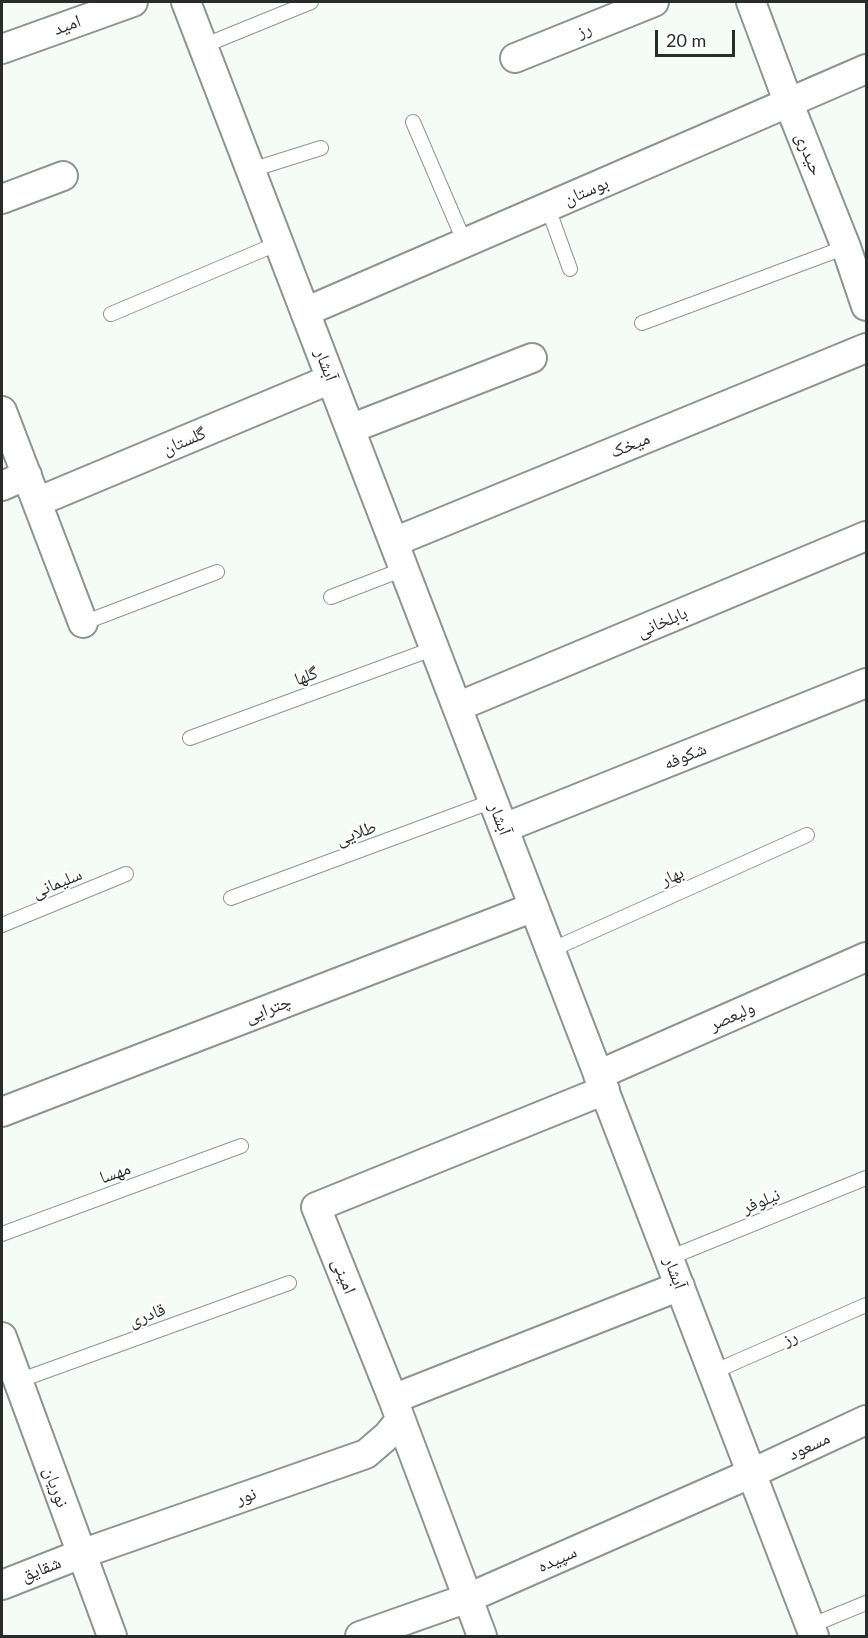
<!DOCTYPE html>
<html>
<head>
<meta charset="utf-8">
<style>
  body { margin:0 }
  #map { position:relative; width:868px; height:1638px; overflow:hidden; background:#f5fcf8; font-family:Lato,sans-serif }
  canvas { display:block }
  .frame { position:absolute; inset:0; border:3px solid #2a2c2b; pointer-events:none }
  .scale { position:absolute; left:655px; top:30px; width:80px; height:27px; box-sizing:border-box; border:3px solid #2a2c2b; border-top:0; padding-left:8px; font-size:18px; line-height:21px; white-space:nowrap; color:#2a2c2b; -webkit-text-stroke:4px #fff; paint-order:stroke }
</style>
</head>
<body>
<div id="map">
<canvas width="868" height="1638"></canvas>
<div class="frame"></div>
<div class="scale">20 m</div>
</div>
<script>
const g = document.querySelector('canvas').getContext('2d');
g.lineJoin = 'round';
function toPath(rows) {
  const path = new Path2D();
  for (const r of rows) {
    path.moveTo(r[0], r[1]);
    for (let i = 2; i < r.length; i += 2) path.lineTo(r[i], r[i + 1]);
  }
  return path;
}
function strokePath(path, color, width, dash) {
  g.strokeStyle = color;
  g.lineWidth = width;
  g.lineCap = dash ? 'butt' : 'round';
  g.setLineDash(dash || []);
  g.stroke(path);
}
function write(font, color, halo, rows, align = 'center') {
  g.font = font + ' Lato,"Noto Naskh Arabic",sans-serif';
  g.lineWidth = 4.5;
  g.setLineDash([]);
  g.textBaseline = 'middle';
  g.strokeStyle = halo;
  g.fillStyle = color;
  for (const [text, x, y, turn = 0] of rows) {
    g.save();
    g.translate(x, y);
    g.rotate((+turn || 0) * Math.PI / 180);
    g.textAlign = isNaN(turn) ? turn : align;
    if (halo) g.strokeText(text, 0, 0);
    g.fillText(text, 0, 0);
    g.restore();
  }
}
const service = toPath([
  [203,46,311,2],
  [413,122,465,243],
  [251,170,321,148],
  [548,208,570,269],
  [111,314,279,243],
  [642,323,846,247],
  [331,597,404,569],
  [83,623,217,572],
  [190,738,435,648],
  [231,898,493,801],
  [2,925,126,874],
  [551,950,807,835],
  [2,1234,241,1146],
  [669,1258,866,1178],
  [713,1372,866,1305],
  [18,1381,289,1283],
  [810,1626,866,1603]
]);
const minor = toPath([
  [186,2,814,1636],
  [751,2,789,104,846,247,866,306],
  [2,49,133,2],
  [515,58,654,2],
  [2,199,63,176],
  [305,312,866,69],
  [2,411,83,623],
  [350,429,532,358],
  [2,486,27,475],
  [37,502,331,379],
  [394,542,866,348],
  [457,707,866,536],
  [504,828,866,683],
  [598,1075,866,957],
  [2,1112,534,907],
  [2,1337,112,1636],
  [393,1399,680,1286],
  [2,1585,81,1554,366,1454,388,1435,400,1420],
  [360,1636,468,1598,752,1473,866,1420],
  [482,1636,393,1399,316,1207,605,1090]
]);
strokePath(service, '#8e9491', 16);
strokePath(minor, '#8e9491', 32);
strokePath(service, '#fff', 14);
strokePath(minor, '#fff', 28);
write('18px', '#2a2c2b', '#fff', [
  ["امید",67,25,-20],
  ["رز",584,30,-22],
  ["حیدری",809,154,68],
  ["بوستان",586,191,-23],
  ["آبشار",326,365,69],
  ["گلستان",184,441,-23],
  ["میخک",630,445,-22],
  ["بابلخانی",662,622,-23],
  ["گلها",306,676,-20],
  ["شکوفه",685,756,-22],
  ["آبشار",500,819,69],
  ["طلایی",356,833,-20],
  ["بهار",672,876,-24],
  ["سلیمانی",57,883,-22],
  ["چترایی",268,1009,-21],
  ["ولیعصر",732,1016,-24],
  ["مهسا",115,1173,-20],
  ["نیلوفر",761,1201,-22],
  ["آبشار",675,1273,69],
  ["امینی",344,1276,68],
  ["قادری",147,1315,-20],
  ["رز",790,1338,-23],
  ["مسعود",809,1446,-25],
  ["نوریان",56,1487,70],
  ["نور",246,1496,-19],
  ["سپیده",557,1559,-24],
  ["شقایق",41,1569,-21]
]);
</script>
</body>
</html>
